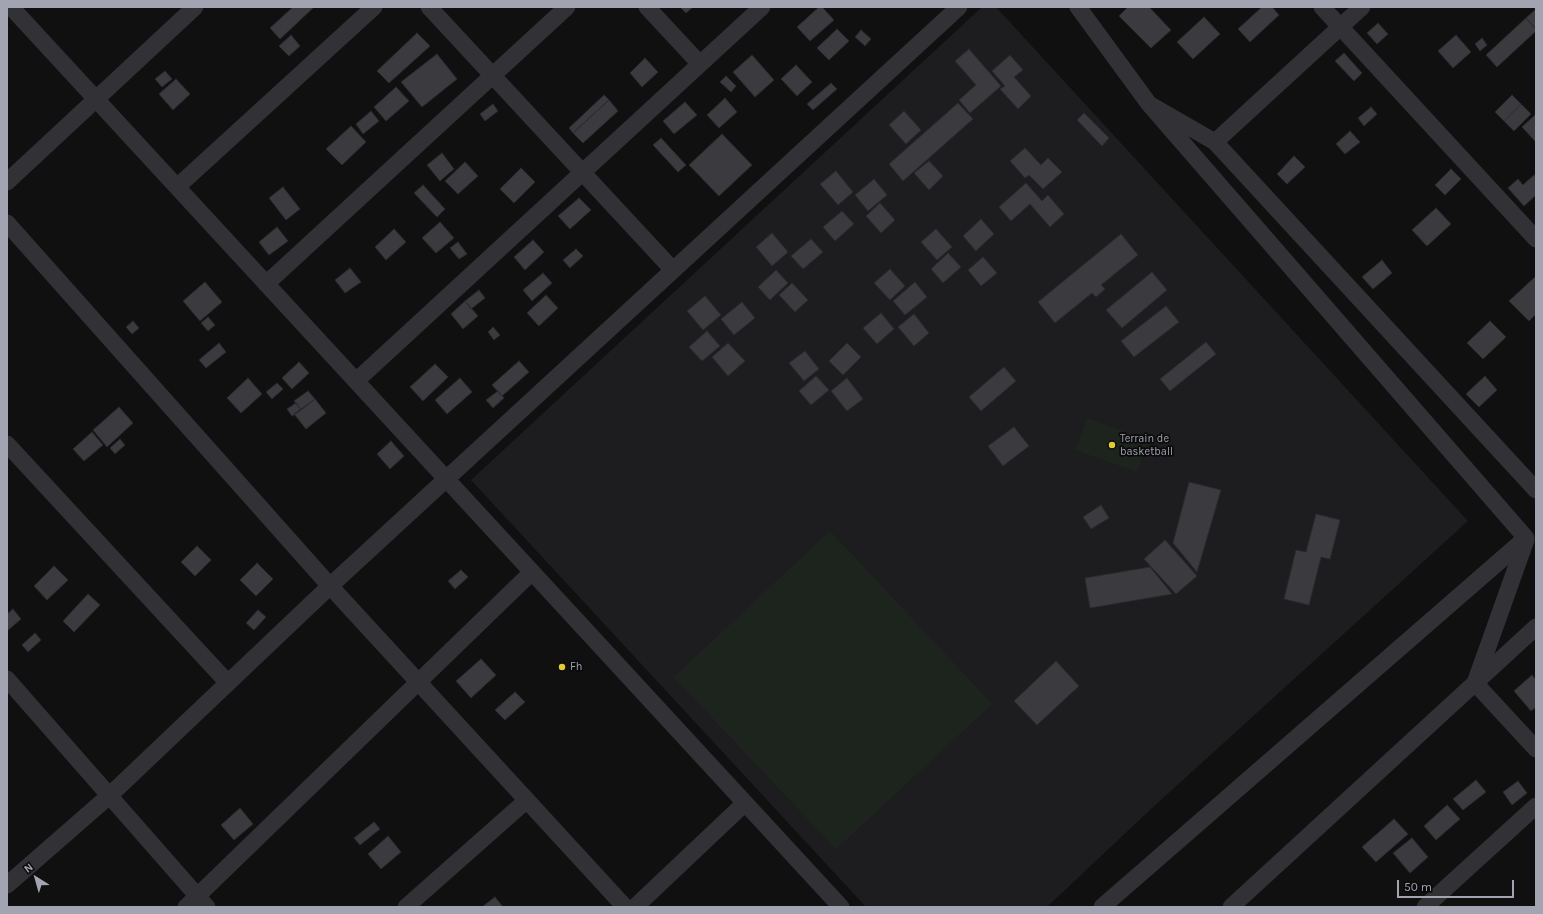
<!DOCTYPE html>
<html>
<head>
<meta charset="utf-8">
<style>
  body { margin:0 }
  #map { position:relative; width:1543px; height:914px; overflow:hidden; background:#101011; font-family:Karla,sans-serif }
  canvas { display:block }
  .frame { position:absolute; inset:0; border:8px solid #a2a4b1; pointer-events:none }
  .north { position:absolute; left:16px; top:858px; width:40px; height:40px; -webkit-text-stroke:3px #0b0b0c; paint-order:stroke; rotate:323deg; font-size:11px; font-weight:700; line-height:16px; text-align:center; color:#a2a4b1 }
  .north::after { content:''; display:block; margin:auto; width:14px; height:18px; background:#a2a4b1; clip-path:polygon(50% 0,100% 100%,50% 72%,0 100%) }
  .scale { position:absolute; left:1397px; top:880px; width:117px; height:18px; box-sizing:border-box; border:2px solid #a2a4b1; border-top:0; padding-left:5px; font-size:12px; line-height:14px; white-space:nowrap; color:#a2a4b1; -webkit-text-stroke:3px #0b0b0c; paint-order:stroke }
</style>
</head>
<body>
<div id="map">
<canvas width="1543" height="914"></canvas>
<div class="frame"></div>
<div class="north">N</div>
<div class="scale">50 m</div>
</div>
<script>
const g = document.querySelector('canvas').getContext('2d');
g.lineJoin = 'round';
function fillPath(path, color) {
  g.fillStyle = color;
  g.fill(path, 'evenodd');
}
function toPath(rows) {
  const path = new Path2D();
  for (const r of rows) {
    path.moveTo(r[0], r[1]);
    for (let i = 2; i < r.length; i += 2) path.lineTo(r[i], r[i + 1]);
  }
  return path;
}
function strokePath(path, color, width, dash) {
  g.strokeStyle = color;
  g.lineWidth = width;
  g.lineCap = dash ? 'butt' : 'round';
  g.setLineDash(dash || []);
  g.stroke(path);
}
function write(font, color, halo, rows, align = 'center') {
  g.font = font + ' Karla,sans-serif';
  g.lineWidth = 3.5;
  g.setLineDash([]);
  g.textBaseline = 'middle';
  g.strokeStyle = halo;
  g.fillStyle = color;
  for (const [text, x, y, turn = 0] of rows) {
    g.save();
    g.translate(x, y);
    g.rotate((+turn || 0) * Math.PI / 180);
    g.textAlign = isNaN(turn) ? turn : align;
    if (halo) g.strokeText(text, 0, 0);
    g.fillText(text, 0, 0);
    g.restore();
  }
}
fillPath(toPath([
  [982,7,996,7,1468,521,1151,809,1047,907,866,907,471,480]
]), '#1d1c1e');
fillPath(toPath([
  [1087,418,1148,440,1137,472,1075,450],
  [830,531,992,704,836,849,674,677]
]), '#1d241e');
const building = toPath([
  [293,7,312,7,313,8,280,39,270,28,293,7],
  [680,7,693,7,686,13,680,7],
  [819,7,822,7,834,20,810,41,797,27,819,7],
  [1128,7,1149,7,1171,30,1151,48,1119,16,1128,7],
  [1262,7,1272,7,1279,15,1250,42,1238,29,1262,7],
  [1536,9,1536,29,1526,18,1536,9],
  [1204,17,1220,34,1193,59,1177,42,1204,17],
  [1526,18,1536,29,1536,31,1497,67,1486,55,1526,18],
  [1378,23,1388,34,1377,44,1367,33,1378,23],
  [837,29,849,41,829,60,817,48,837,29],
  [861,30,871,39,865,46,855,37,861,30],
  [417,33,430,46,389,83,377,71,417,33],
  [291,35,300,46,289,56,279,46,291,35],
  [1456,35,1471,52,1453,68,1438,51,1456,35],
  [1482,38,1487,45,1480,51,1475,44,1482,38],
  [969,49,1001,86,970,113,959,100,976,85,955,61,969,49],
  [1344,53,1362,73,1354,81,1335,61,1344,53],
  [437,54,457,79,422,107,401,82,437,54],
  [752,55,774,80,755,97,733,72,752,55],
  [1010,55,1023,70,1014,77,1031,96,1018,109,1000,89,1005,86,992,71,1010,55],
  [645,58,658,72,642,87,630,73,645,58],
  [796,65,812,82,797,96,781,79,796,65],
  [165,71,172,79,162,87,155,79,165,71],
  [726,76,736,86,731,92,720,82,726,76],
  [176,79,190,94,173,110,159,94,176,79],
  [831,83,837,89,813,110,807,104,831,83],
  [396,87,409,101,386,121,374,107,396,87],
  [604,95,609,100,573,133,569,128,604,95],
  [1512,95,1521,104,1504,121,1495,112,1512,95],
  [725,98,737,112,719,128,707,115,725,98],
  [609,100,618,111,583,143,573,133,609,100],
  [685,102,697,115,674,134,663,121,685,102],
  [958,103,973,119,903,181,889,164,958,103],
  [493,104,498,111,485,121,480,114,493,104],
  [1521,104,1531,114,1514,131,1504,121,1521,104],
  [1371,107,1377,114,1364,126,1358,118,1371,107],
  [371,111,379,121,363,134,356,124,371,111],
  [904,111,921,130,906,144,889,125,904,111],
  [1084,113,1109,138,1102,146,1077,120,1084,113],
  [1535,115,1536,115,1536,142,1522,127,1535,115],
  [351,126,366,142,342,165,326,149,351,126],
  [1350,131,1360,142,1345,154,1336,144,1350,131],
  [722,134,752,165,719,196,689,165,722,134],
  [661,138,686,165,678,172,653,145,661,138],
  [1025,148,1041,165,1048,158,1062,172,1043,189,1029,175,1025,178,1010,161,1025,148],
  [442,153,454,169,440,181,427,165,442,153],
  [1294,156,1305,167,1287,184,1277,174,1294,156],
  [929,161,943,176,929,190,914,173,929,161],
  [465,162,478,176,458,194,445,181,465,162],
  [521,168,535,182,514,203,500,189,521,168],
  [1451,169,1461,179,1445,195,1435,185,1451,169],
  [836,171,853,192,838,205,820,184,836,171],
  [1534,175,1536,178,1536,195,1524,206,1508,188,1518,179,1523,185,1534,175],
  [874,179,887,195,868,211,855,195,874,179],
  [1026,183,1042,201,1048,195,1064,214,1050,227,1030,204,1011,221,999,207,1026,183],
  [423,185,445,209,437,217,414,193,423,185],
  [283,187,300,209,286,220,269,198,283,187],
  [579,198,591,210,570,229,558,216,579,198],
  [880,203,895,220,881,233,866,216,880,203],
  [1436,208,1451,224,1427,246,1412,230,1436,208],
  [842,211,854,224,835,241,823,227,842,211],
  [981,219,994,234,976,251,963,236,981,219],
  [440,222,454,238,436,253,422,238,440,222],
  [277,227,288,241,269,255,259,242,277,227],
  [394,229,406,242,386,260,375,247,394,229],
  [936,229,952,247,937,260,921,242,936,229],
  [772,233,788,252,772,266,756,247,772,233],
  [1121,234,1138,255,1101,285,1105,289,1096,297,1092,293,1055,323,1038,302,1121,234],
  [811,239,823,252,803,269,791,256,811,239],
  [533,240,544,252,525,270,514,257,533,240],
  [458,242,467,254,459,259,450,248,458,242],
  [576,249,583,256,570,268,563,260,576,249],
  [948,253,961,267,943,283,931,269,948,253],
  [983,257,997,273,981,286,968,270,983,257],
  [1382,260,1392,273,1373,289,1362,277,1382,260],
  [350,268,361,282,345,293,335,280,350,268],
  [890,269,905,286,890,300,874,283,890,269],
  [776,270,788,283,770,300,758,287,776,270],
  [1152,272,1167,290,1122,328,1106,310,1152,272],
  [543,273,552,283,532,301,523,290,543,273],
  [1536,276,1536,314,1529,321,1509,301,1536,276],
  [205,282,222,302,200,321,183,301,205,282],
  [915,282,927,297,905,315,893,301,915,282],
  [792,283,808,300,795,312,779,295,792,283],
  [479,290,485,298,471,309,465,301,479,290],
  [546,295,558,308,539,326,527,313,546,295],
  [705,296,721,315,703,330,687,311,705,296],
  [465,301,478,316,463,329,451,314,465,301],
  [742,302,755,318,734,335,721,319,742,302],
  [1166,306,1179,322,1134,357,1121,341,1166,306],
  [881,313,894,329,877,344,863,328,881,313],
  [914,314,929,333,914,346,898,327,914,314],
  [208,317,215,325,208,331,201,323,208,317],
  [133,321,139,328,132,334,126,327,133,321],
  [1490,321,1506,337,1483,359,1467,343,1490,321],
  [493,327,500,335,494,340,488,332,493,327],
  [707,331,720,346,702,361,689,347,707,331],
  [1206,342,1216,354,1170,391,1160,379,1206,342],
  [219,343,226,352,206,368,199,360,219,343],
  [728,343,745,361,728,376,712,357,728,343],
  [847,343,861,357,843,375,829,361,847,343],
  [805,351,819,369,804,381,789,363,805,351],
  [519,361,529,372,502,396,492,385,519,361],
  [299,362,309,373,292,389,282,378,299,362],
  [435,364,448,377,423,401,410,387,435,364],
  [1004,367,1016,381,981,411,969,397,1004,367],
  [816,376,829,390,811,405,799,391,816,376],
  [1485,376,1497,390,1479,407,1466,394,1485,376],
  [248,378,262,394,241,413,227,398,248,378],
  [460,378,472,392,447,414,435,400,460,378],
  [847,378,863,399,847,411,831,391,847,378],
  [277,383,283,389,272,399,266,392,277,383],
  [308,391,315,399,301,410,294,401,308,391],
  [498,391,504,398,493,408,486,400,498,391],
  [315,399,326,413,306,429,294,414,315,399],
  [296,403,301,410,292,416,287,409,296,403],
  [119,407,133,423,107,447,93,430,119,407],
  [1014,427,1029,446,1003,466,988,446,1014,427],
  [92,432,103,445,84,461,73,449,92,432],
  [120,439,125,445,115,454,110,448,120,439],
  [391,441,404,456,390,469,377,454,391,441],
  [1189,482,1221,490,1197,572,1173,543,1189,482],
  [1101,505,1109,518,1091,529,1083,517,1101,505],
  [1316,514,1340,520,1330,559,1321,557,1309,605,1284,599,1296,550,1306,552,1316,514],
  [1165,540,1197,576,1176,594,1144,559,1165,540],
  [197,546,211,560,195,576,181,562,197,546],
  [257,563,273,579,256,596,240,580,257,563],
  [54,566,68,580,47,600,34,586,54,566],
  [1150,567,1172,594,1090,608,1085,578,1150,567],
  [461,570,468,577,455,589,448,581,461,570],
  [88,594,100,605,74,632,63,621,88,594],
  [13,609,21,619,7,631,7,614,13,609],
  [258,610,266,617,254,630,246,623,258,610],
  [35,633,41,640,28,652,22,645,35,633],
  [481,659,496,675,471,698,456,681,481,659],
  [1056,661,1079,686,1037,725,1014,701,1056,661],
  [1532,675,1536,680,1536,707,1531,711,1514,691,1532,675],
  [515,692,525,702,505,720,495,710,515,692],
  [1476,780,1486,792,1463,810,1453,799,1476,780],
  [1518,781,1527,793,1512,805,1503,792,1518,781],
  [1447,805,1460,819,1436,840,1424,826,1447,805],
  [240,808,253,824,234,840,221,825,240,808],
  [1394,819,1408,834,1376,862,1362,847,1394,819],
  [374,822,380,829,360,845,354,838,374,822],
  [388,836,401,852,381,869,368,854,388,836],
  [1412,838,1428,857,1410,873,1393,853,1412,838],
  [495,897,503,907,482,907,495,897]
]);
fillPath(building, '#3b3a3e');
strokePath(building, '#2b2a2d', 1);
strokePath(toPath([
  [11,7,841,907],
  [429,7,673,270],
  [647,7,700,64],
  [1078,7,1149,104,1215,142,1536,490],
  [1322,7,1536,239],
  [1215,142,1362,7],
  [7,182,195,7],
  [177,187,374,7],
  [7,223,330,586,625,907],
  [266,284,567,7],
  [356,381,762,7],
  [7,444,228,683],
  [1526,540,1475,683,1536,749],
  [7,679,207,907],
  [7,885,109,796,330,586,959,7],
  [186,907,532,572],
  [406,907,527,800],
  [635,907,745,803],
  [1102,907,1526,538,1149,104],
  [1231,907,1536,627],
  [1425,907,1536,806]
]), '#323136', 17);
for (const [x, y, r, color] of [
  [1112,445,4,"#e3ca36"],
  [562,667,4,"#e3ca36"]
]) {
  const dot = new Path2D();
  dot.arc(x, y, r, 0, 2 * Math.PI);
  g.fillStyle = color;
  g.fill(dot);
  strokePath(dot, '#0b0b0c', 1.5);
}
write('11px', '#a2a4b1', '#0b0b0c', [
  ["Terrain de",1120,439],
  ["basketball",1120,452],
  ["Fh",570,667]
], 'left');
</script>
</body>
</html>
